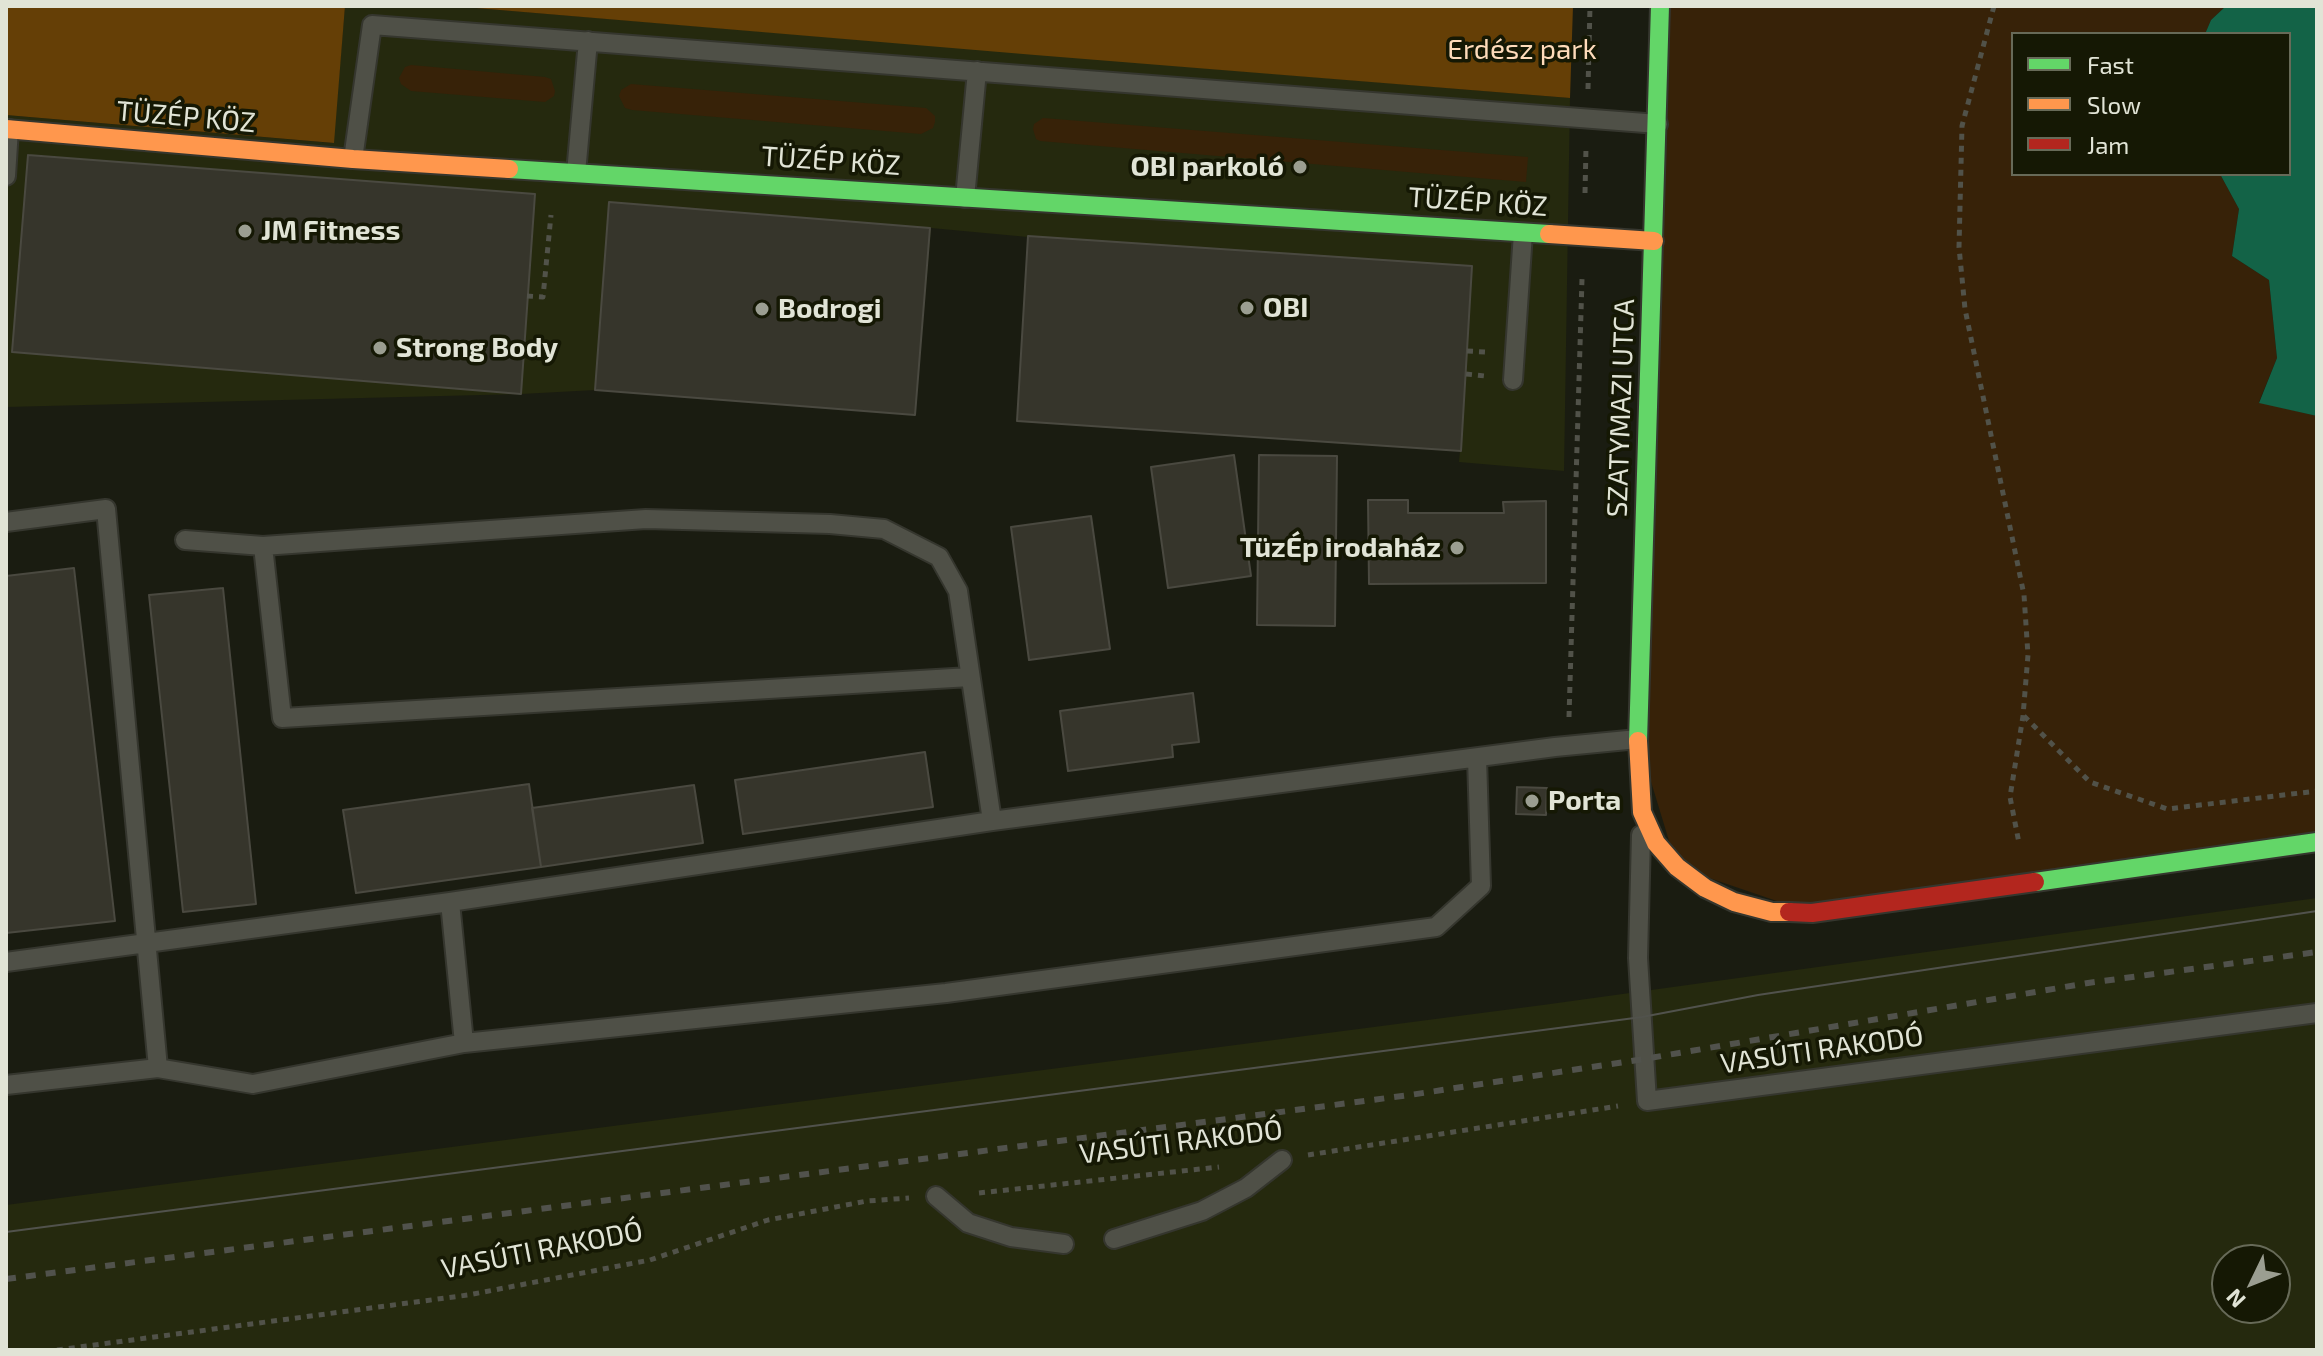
<!DOCTYPE html>
<html>
<head>
<meta charset="utf-8">
<style>
  body { margin:0 }
  #map { position:relative; width:2323px; height:1356px; overflow:hidden; background:#1a1c11; font-family:"Exo 2",sans-serif }
  canvas { display:block }
  .frame { position:absolute; inset:0; border:8px solid #e1e4d6; pointer-events:none }
  .legend { position:absolute; left:2011px; top:32px; width:280px; height:144px; box-sizing:border-box; background:#151804; border:2px solid #676a58; margin:0; padding:10px 14px; list-style:none; font-size:24px; color:#e1e4d6 }
  .legend li { display:flex; align-items:center; gap:16px; height:40px }
  .legend b { width:40px; border:2px solid #676a58 }
  .north { position:absolute; left:2211px; top:1244px; width:80px; height:80px; box-sizing:border-box; background:#151804; border:2px solid #676a58; border-radius:50%; rotate:227deg; font-size:22px; font-weight:700; line-height:32px; text-align:center; color:#e1e4d6 }
  .north::after { content:''; display:block; margin:auto; width:28px; height:36px; background:#9b9e91; clip-path:polygon(50% 0,100% 100%,50% 72%,0 100%) }
</style>
</head>
<body>
<div id="map">
<canvas width="2323" height="1356"></canvas>
<div class="frame"></div>
<ul class="legend">
<li><b style="height:10px;background:#63d668"></b>Fast</li>
<li><b style="height:10px;background:#ff974d"></b>Slow</li>
<li><b style="height:10px;background:#b3261e"></b>Jam</li>
</ul>
<div class="north">N</div>
</div>
<script>
const g = document.querySelector('canvas').getContext('2d');
g.lineJoin = 'round';
function fillPath(path, color) {
  g.fillStyle = color;
  g.fill(path, 'evenodd');
}
function toPath(rows) {
  const path = new Path2D();
  for (const r of rows) {
    path.moveTo(r[0], r[1]);
    for (let i = 2; i < r.length; i += 2) path.lineTo(r[i], r[i + 1]);
  }
  return path;
}
function strokePath(path, color, width, dash) {
  g.strokeStyle = color;
  g.lineWidth = width;
  g.lineCap = dash ? 'butt' : 'round';
  g.setLineDash(dash || []);
  g.stroke(path);
}
function write(font, color, halo, rows, align = 'center') {
  g.font = font + ' "Exo 2",sans-serif';
  g.lineWidth = 7;
  g.setLineDash([]);
  g.textBaseline = 'middle';
  g.strokeStyle = halo;
  g.fillStyle = color;
  for (const [text, x, y, turn = 0] of rows) {
    g.save();
    g.translate(x, y);
    g.rotate((+turn || 0) * Math.PI / 180);
    g.textAlign = isNaN(turn) ? turn : align;
    if (halo) g.strokeText(text, 0, 0);
    g.fillText(text, 0, 0);
    g.restore();
  }
}
fillPath(toPath([
  [345,6,452,6,1570,98,1564,471,1459,462,1460,451,1017,421,1028,237,931,228,915,415,595,390,521,394,6,407,6,115,333,143],
  [2317,898,2317,1350,6,1350,6,1205,1543,1005],
  [2227,1260,2275,1260,2275,1308,2227,1308]
]), '#25290e');
fillPath(toPath([
  [1660,6,2226,6,2211,20,2205,34,2013,34,2013,174,2220,174,2239,209,2232,256,2269,280,2277,358,2259,402,2317,416,2317,833,1812,913,1677,867,1638,739],
  [411,65,545,77,551,79,555,91,554,96,545,102,411,91,401,84,399,78,405,67],
  [631,84,926,108,935,116,935,122,933,128,921,134,632,110,625,108,619,96,621,90],
  [1043,118,1528,157,1526,182,1040,141,1036,139,1033,129,1034,124]
]), '#372208');
fillPath(toPath([
  [6,6,345,6,334,143,6,115],
  [452,6,1573,6,1570,98,1035,55]
]), '#653f06');
fillPath(toPath([
  [2226,6,2317,6,2317,416,2259,403,2277,358,2269,280,2232,256,2239,209,2220,174,2289,174,2289,34,2205,34,2211,20]
]), '#136347');
const building = toPath([
  [28,155,535,194,521,394,12,352,28,155],
  [609,202,930,228,915,415,595,390,609,202],
  [1028,236,1472,266,1461,451,1017,421,1028,236],
  [1234,455,1251,576,1168,588,1151,467,1234,455],
  [1259,455,1337,456,1335,626,1257,625,1259,455],
  [1368,500,1408,500,1408,513,1504,513,1503,502,1546,501,1546,583,1369,584,1368,500],
  [1091,516,1110,649,1029,660,1011,527,1091,516],
  [74,568,115,921,6,933,6,576,74,568],
  [223,588,256,904,183,912,149,595,223,588],
  [1193,693,1199,742,1172,745,1173,757,1068,771,1060,711,1193,693],
  [925,752,933,807,743,834,735,780,925,752],
  [529,784,541,867,356,893,343,810,529,784],
  [694,785,703,843,541,867,532,808,694,785],
  [1517,787,1547,788,1546,815,1516,814,1517,787]
]);
fillPath(building, '#36352b');
strokePath(building, '#4a4940', 2);
const lane = toPath([
  [353,159,372,25,1658,124],
  [576,173,588,41],
  [6,176,9,129],
  [965,198,977,71],
  [1513,380,1523,233],
  [6,522,106,509,158,1068],
  [185,540,263,546,646,519,830,524,884,529,939,557,958,591,992,821],
  [263,546,282,718,970,677],
  [1641,835,1638,958,1647,1101,2317,1013],
  [450,902,464,1043],
  [6,962,450,902,992,821,1555,747,1638,739],
  [6,1085,158,1068,253,1084,464,1043,946,993,1436,927,1481,886,1477,758],
  [936,1196,968,1223,1011,1237,1064,1244],
  [1114,1239,1202,1211,1246,1188,1282,1160]
]);
const fast = toPath([
  [509,169,1549,234],
  [1638,741,1660,6],
  [2035,882,2317,842]
]);
const slow = toPath([
  [6,129,353,159,509,169],
  [1549,234,1654,241],
  [1638,741,1642,812,1656,843,1677,867,1705,888,1734,902,1772,912,1789,912]
]);
const jam = toPath([
  [1789,912,1812,913,2035,882]
]);
strokePath(lane, '#35362e', 22);
strokePath(fast, '#35362e', 22);
strokePath(slow, '#35362e', 22);
strokePath(jam, '#35362e', 22);
strokePath(toPath([
  [1994,6,1962,126,1959,247,1965,309,2024,595,2028,655,2023,716,2010,797,2019,843],
  [1588,89,1590,6],
  [1585,193,1586,147],
  [527,296,543,297,551,215],
  [1467,351,1486,352],
  [1466,374,1485,376],
  [2024,716,2090,782,2167,809,2317,791],
  [1569,717,1582,279],
  [1308,1155,1618,1106],
  [979,1193,1219,1167],
  [57,1350,468,1295,650,1260,768,1220,867,1201,909,1198]
]), '#515249', 5, [6, 6]);
strokePath(lane, '#4f5047', 18);
strokePath(fast, '#63d668', 18);
strokePath(slow, '#ff974d', 18);
strokePath(jam, '#b3261e', 18);
strokePath(toPath([
  [6,1232,1642,1017,1758,995,2317,911]
]), '#51524c', 2);
strokePath(toPath([
  [6,1279,1410,1095,1644,1059,2088,983,2317,952]
]), '#51524c', 6, [10, 10]);
for (const [x, y, r, color] of [
  [1300,167,8,"#9b9e91"],
  [245,231,8,"#9b9e91"],
  [1247,308,8,"#9b9e91"],
  [762,309,8,"#9b9e91"],
  [380,348,8,"#9b9e91"],
  [1457,548,8,"#9b9e91"],
  [1532,801,8,"#9b9e91"]
]) {
  const dot = new Path2D();
  dot.arc(x, y, r, 0, 2 * Math.PI);
  g.fillStyle = color;
  g.fill(dot);
  strokePath(dot, '#151804', 3);
}
write('28px', '#fedbba', '#151804', [
  ["Erdész park",1522,50]
]);
write('28px', '#e1e4d6', '#151804', [
  ["TÜZÉP KÖZ",186,117,5],
  ["TÜZÉP KÖZ",831,161,4],
  ["TÜZÉP KÖZ",1478,202,4],
  ["SZATYMAZI UTCA",1621,408,-88],
  ["VASÚTI RAKODÓ",1822,1050,-8],
  ["VASÚTI RAKODÓ",1181,1142,-7],
  ["VASÚTI RAKODÓ",542,1250,-11]
]);
write('bold 28px', '#e1e4d6', '#151804', [
  ["OBI parkoló",1284,167,"right"],
  ["JM Fitness",261,231],
  ["OBI",1263,308],
  ["Bodrogi",778,309],
  ["Strong Body",396,348],
  ["TüzÉp irodaház",1441,548,"right"],
  ["Porta",1548,801]
], 'left');
</script>
</body>
</html>
